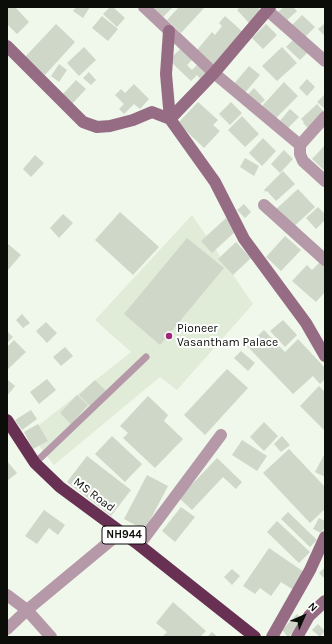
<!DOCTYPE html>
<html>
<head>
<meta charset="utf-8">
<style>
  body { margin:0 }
  #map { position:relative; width:332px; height:644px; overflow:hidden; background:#eff8ea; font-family:Karla,sans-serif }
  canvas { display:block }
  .frame { position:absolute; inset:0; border:8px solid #0a0d08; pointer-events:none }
  .north { position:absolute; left:284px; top:596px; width:40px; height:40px; -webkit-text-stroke:3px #fff; paint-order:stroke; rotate:45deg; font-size:11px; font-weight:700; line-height:16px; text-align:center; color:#0a0d08 }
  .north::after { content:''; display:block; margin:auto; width:14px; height:18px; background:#0a0d08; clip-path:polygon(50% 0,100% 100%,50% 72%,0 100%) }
</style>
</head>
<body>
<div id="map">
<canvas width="332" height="644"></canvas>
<div class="frame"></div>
<div class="north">N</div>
</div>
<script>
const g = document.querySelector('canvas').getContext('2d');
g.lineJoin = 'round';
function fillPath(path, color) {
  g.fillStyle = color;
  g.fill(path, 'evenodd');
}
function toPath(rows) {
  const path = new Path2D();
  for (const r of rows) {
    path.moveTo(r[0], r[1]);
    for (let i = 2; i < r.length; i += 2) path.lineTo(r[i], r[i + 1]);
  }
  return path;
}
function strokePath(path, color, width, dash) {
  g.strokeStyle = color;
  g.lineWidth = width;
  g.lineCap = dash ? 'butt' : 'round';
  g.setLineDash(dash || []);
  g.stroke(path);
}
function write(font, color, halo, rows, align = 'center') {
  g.font = font + ' Karla,sans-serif';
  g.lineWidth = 4;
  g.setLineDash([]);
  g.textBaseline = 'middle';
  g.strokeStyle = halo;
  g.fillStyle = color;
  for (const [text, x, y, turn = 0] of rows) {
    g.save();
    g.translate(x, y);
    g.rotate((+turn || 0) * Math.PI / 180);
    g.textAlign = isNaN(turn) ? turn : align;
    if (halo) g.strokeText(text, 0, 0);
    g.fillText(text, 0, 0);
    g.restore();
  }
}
fillPath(toPath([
  [192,215,253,304,177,390,160,377,54,465,29,433,131,352,95,320]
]), '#e0ecd8');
fillPath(toPath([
  [7,7,15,7,29,22,17,34,7,24],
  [76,7,90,7,83,18,73,11],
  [110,7,113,7,125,18,117,27,103,14],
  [149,7,173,7,161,19],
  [179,7,205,7,181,33,167,20],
  [240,7,257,7,261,11,249,23,237,10],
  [284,7,293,7,297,11,286,21,278,12],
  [302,15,315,27,304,38,291,26],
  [102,16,118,29,108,41,92,28],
  [225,16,244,33,215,66,197,50,212,32,215,35,222,26,219,23],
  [325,23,325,36,318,29],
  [56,24,75,42,45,75,25,57],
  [266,24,277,35,263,49,252,38],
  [294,39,308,52,300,60,286,47],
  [84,47,96,60,79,76,67,63],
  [182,47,194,58,187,65,192,70,199,63,210,73,202,81,197,75,191,81,169,60],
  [282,47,297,63,277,81,262,66],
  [59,64,67,70,59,82,51,76],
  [249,66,260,75,243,95,233,85],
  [89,72,96,80,91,85,83,78],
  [307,79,315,87,307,96,299,88],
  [76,80,86,89,71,105,62,95],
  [284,82,298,96,275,119,262,106],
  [134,84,149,99,140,109,134,104,124,114,119,109,124,104,115,95,121,89,125,93],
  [254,88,265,100,258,106,247,95],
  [325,94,325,109,317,102],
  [198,102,218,120,213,125,220,131,204,148,178,123],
  [231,102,242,113,230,125,219,114],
  [317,104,325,113,309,129,303,123,304,122,301,119],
  [290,109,299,117,287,129,279,122],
  [242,116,259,134,245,147,228,130],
  [263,138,276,151,262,166,249,153],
  [325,145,325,171,312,159],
  [284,150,293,159,280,173,271,164],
  [35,155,44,163,31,177,23,169],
  [245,158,259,166,254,176,240,167],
  [283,171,295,184,276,201,267,191,266,192,264,190],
  [298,189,315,207,291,229,274,211],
  [244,204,251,212,245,218,237,210],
  [318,207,325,214,325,220,316,229,306,218],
  [120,212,159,247,133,275,95,240],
  [63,214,73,223,59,238,50,228],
  [226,218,237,230,212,253,201,241],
  [285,236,301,250,281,271,266,257],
  [187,238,224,268,160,345,124,314],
  [236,242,251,258,233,275,218,259],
  [7,243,21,255,7,271],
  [322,260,325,263,325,292,316,302,292,281,307,265,312,270],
  [22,314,30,323,23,328,16,320],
  [283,320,297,335,285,347,270,331],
  [46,322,57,333,47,343,36,331],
  [264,330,285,352,298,339,325,368,325,379,320,384,313,376,293,394,247,346],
  [7,331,13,337,7,343],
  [14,340,26,352,7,370,7,347],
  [65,347,73,356,61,366,53,357],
  [241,351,255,363,248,371,234,358],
  [227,369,248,388,205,435,184,415],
  [7,379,15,386,7,396],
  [47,379,56,390,39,404,30,392],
  [95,380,107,392,91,407,79,395],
  [319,386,325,392,325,431,300,406],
  [77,395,88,405,71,424,60,413],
  [148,396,168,415,164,421,183,439,155,468,123,438,128,433,120,426],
  [31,410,37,419,22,430,15,420],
  [264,422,278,436,264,451,250,437],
  [38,424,48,441,33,449,24,432],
  [112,436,142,464,125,482,95,454],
  [282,436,290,445,281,452,274,444],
  [242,440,267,456,257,471,232,455],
  [289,449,325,487,325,509,310,523,263,473],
  [325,453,325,477,315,472],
  [87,456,131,490,111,516,67,482],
  [217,458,242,482,236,489,223,477,192,510,179,498],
  [7,461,17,473,7,481],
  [147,475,168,486,145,530,124,519],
  [181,507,195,517,175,542,162,531],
  [44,510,65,525,58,535,49,528,37,544,25,536],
  [288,512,317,540,310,547,281,519],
  [319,518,325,521,325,527,321,533,313,529],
  [277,521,310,552,299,563,267,532],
  [269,548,307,574,295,591,281,582,271,596,260,588,255,594,243,586],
  [325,567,325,579,319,573],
  [232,569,240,576,232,585,224,577],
  [173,602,206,631,200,637,162,637,167,632,156,623],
  [297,614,304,621,288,637,282,630],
  [318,624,325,631,320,637,312,630],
  [212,632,218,637,207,637]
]), '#ced7c8');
strokePath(toPath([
  [35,463,146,357]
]), '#b699a9', 7);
strokePath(toPath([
  [144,7,214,73,300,145,300,154,303,161,325,181],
  [267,10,325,61],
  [300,145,325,117],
  [264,205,325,260],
  [139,545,221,435],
  [7,595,27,610,51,637],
  [7,629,27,610,121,532]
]), '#b699a9', 12);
strokePath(toPath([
  [169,31,166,74,170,119,215,182,244,239,306,323,325,356],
  [7,46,83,122,97,127,110,126,133,120,152,112,170,119],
  [170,119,214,73,270,7],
  [272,637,310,570,325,537],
  [297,637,309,616,325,601]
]), '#966c85', 12);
strokePath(toPath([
  [7,420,35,463,60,487,121,532,139,545,255,637]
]), '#683154', 12);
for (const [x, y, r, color] of [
  [169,336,4,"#a0257b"]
]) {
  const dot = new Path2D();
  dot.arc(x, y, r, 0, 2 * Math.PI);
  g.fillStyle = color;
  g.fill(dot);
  strokePath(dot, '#fff', 1.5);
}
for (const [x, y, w] of [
  [124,535,44]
]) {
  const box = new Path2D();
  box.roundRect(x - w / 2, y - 9, w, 18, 3);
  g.fillStyle = '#fff';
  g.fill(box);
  strokePath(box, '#0a0d08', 1);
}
write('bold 11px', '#0a0d08', null, [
  ["NH944",124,535]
]);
write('12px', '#0a0d08', '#fff', [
  ["Pioneer",177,329],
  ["Vasantham Palace",177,343]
], 'left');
write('12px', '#0a0d08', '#fff', [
  ["MS Road",94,495,37]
]);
</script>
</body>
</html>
